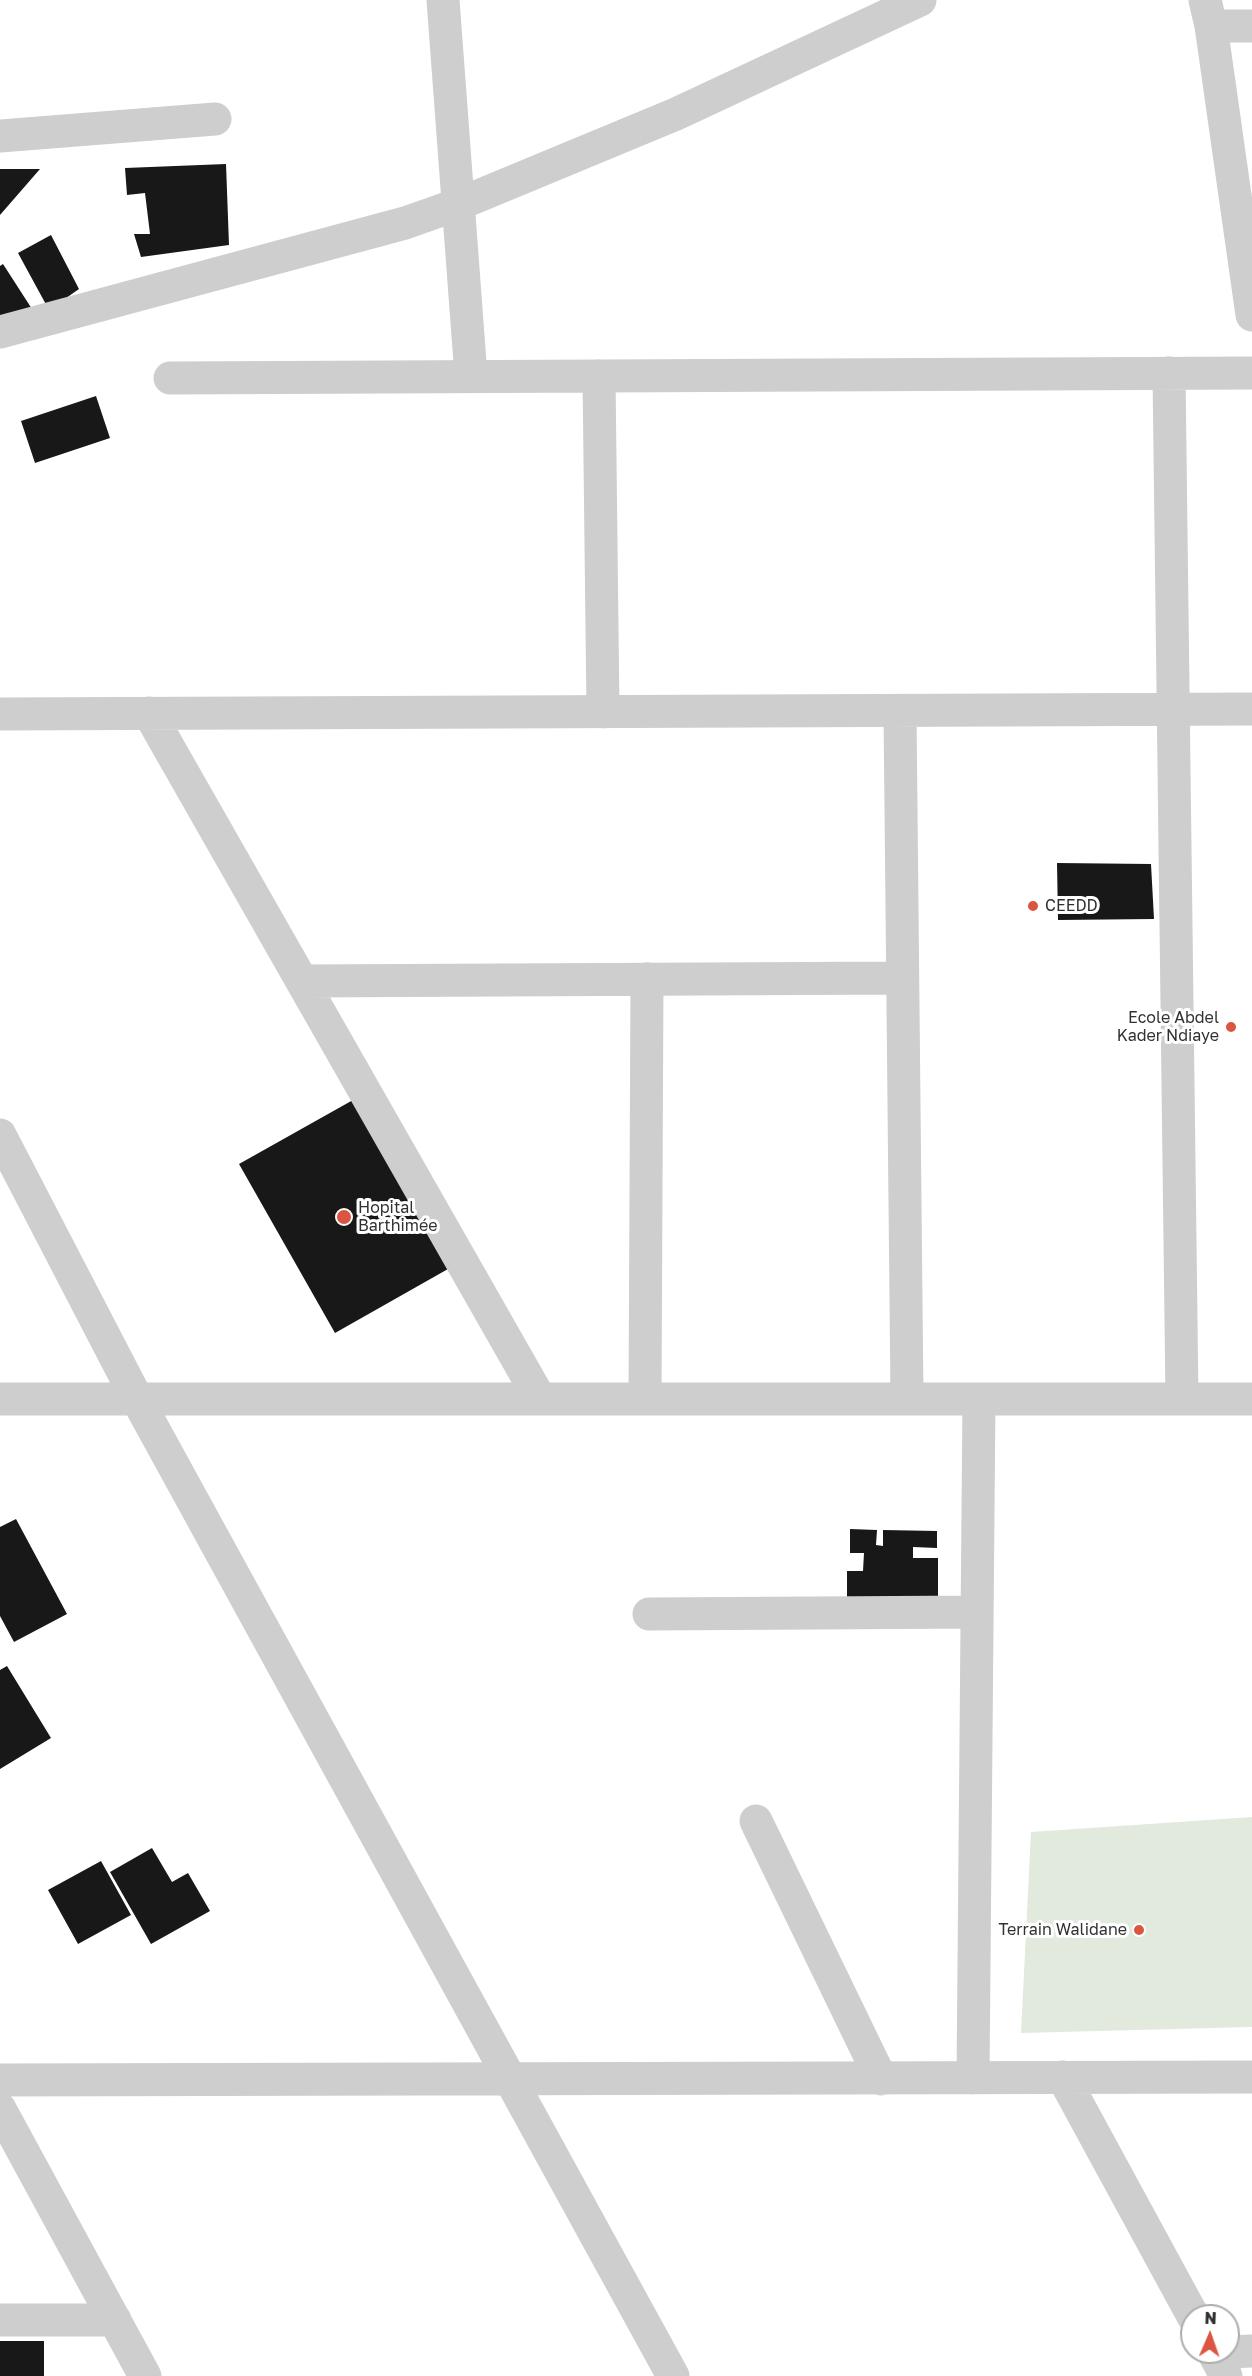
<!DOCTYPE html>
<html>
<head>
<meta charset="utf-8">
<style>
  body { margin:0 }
  #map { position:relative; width:1252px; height:2376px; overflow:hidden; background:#fff; font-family:"Golos Text",sans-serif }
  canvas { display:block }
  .north { position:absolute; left:1180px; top:2304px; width:60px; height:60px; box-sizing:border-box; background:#fff; border:2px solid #adadad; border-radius:50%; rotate:2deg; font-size:16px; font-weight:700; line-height:24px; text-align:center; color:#313131 }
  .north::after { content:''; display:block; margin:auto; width:21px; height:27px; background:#db5540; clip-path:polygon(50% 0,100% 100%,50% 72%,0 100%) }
</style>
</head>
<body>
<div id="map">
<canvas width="1252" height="2376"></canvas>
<div class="north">N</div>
</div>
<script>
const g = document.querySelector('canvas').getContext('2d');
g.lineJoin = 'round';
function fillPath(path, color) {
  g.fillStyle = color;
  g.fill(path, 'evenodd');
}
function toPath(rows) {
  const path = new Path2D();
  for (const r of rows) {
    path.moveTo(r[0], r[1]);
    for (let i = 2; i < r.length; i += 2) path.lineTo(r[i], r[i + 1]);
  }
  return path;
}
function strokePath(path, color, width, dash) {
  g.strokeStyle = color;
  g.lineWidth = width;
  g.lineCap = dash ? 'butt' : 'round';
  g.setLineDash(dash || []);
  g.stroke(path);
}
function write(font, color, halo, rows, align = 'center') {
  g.font = font + ' "Golos Text",sans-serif';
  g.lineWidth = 6;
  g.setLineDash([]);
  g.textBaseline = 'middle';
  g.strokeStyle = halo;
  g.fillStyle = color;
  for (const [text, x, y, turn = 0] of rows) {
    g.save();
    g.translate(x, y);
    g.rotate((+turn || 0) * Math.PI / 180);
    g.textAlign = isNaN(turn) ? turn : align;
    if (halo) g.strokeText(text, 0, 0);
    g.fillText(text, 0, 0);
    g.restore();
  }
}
fillPath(toPath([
  [1252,1817,1252,2027,1021,2033,1031,1832]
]), '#e2eade');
fillPath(toPath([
  [226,164,229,245,141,257,134,234,150,234,145,193,127,195,125,168],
  [0,169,40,169,0,215],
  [51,235,79,289,49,310,18,253],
  [3,264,32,309,0,320,0,266],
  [96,396,110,438,35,463,21,421],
  [1057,863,1151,864,1154,919,1058,920],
  [353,1100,448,1269,335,1333,239,1164],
  [16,1519,67,1614,14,1642,0,1616,0,1527],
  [850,1529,877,1530,876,1545,883,1546,883,1530,937,1531,937,1548,913,1547,913,1558,938,1558,938,1599,847,1598,847,1571,863,1571,864,1553,850,1553],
  [7,1666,51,1738,0,1769,0,1670],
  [152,1848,172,1882,188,1873,210,1911,151,1944,110,1872],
  [101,1861,131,1915,78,1944,48,1890],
  [0,2341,44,2341,44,2376,0,2376]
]), '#181818');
strokePath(toPath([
  [443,0,471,376],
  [1205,0,1211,26,1252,315],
  [1211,26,1252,26],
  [0,136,215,119],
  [0,332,405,223,459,204,676,114,920,0],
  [1169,373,1182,1399],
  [599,376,603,712],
  [170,378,1252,373],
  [900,711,907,1399],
  [149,713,540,1399],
  [0,714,1252,709],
  [303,981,902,978],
  [0,1135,137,1399,673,2376],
  [0,1399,1252,1399],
  [645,1399,647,979],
  [649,1614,977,1612],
  [756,1821,881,2079],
  [1063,2077,1193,2316],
  [973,2078,979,1399],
  [0,2080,1252,2077],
  [0,2109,145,2376],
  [0,2320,115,2320],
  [1213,2352,1226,2376],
  [1228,2352,1252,2351]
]), '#cecece', 33);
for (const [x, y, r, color] of [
  [1033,906,6,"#db5540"],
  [1231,1027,6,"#db5540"],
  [344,1217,8,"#db5540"],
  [1139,1930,6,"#db5540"]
]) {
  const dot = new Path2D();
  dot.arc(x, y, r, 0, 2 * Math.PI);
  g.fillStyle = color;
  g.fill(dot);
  strokePath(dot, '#fff', 2);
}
write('16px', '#313131', '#fff', [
  ["CEEDD",1045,906],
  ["Ecole Abdel",1219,1018,"right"],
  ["Kader Ndiaye",1219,1036,"right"],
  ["Hopital",358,1208],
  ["Barthimée",358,1226],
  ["Terrain Walidane",1127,1930,"right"]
], 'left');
</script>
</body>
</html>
